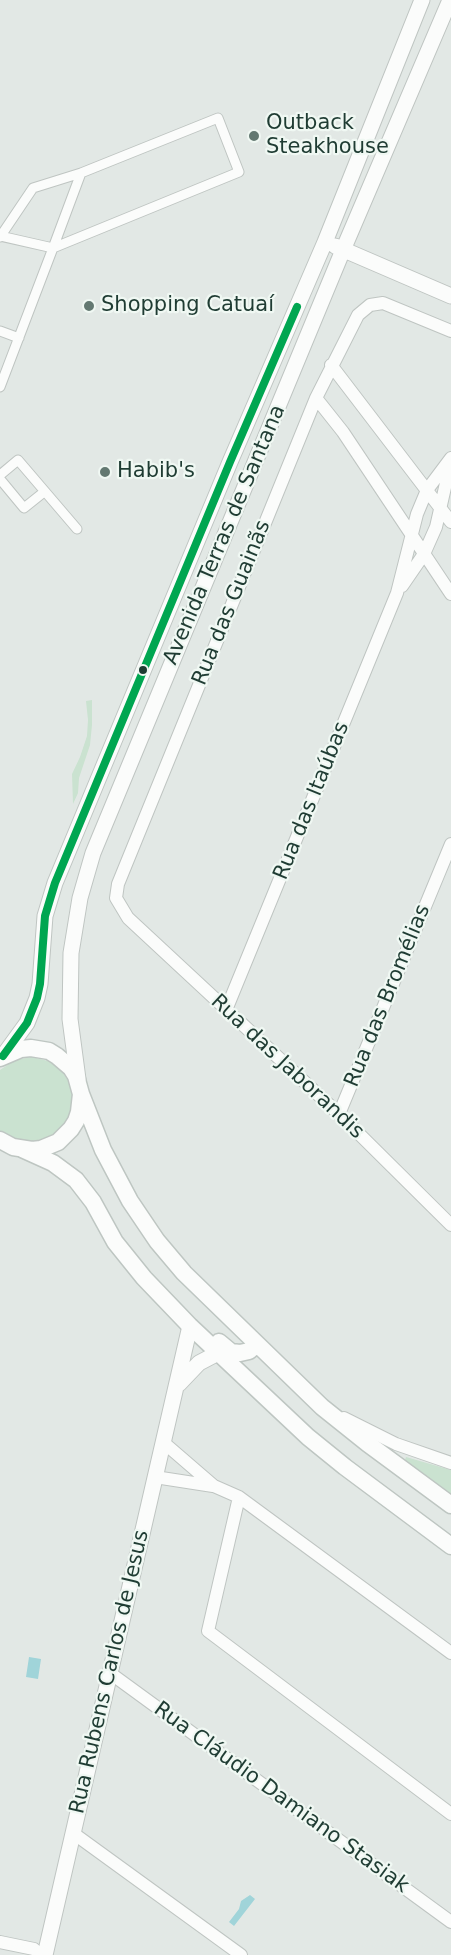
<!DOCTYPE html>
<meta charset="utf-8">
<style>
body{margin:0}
canvas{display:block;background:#e2e8e5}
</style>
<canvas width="451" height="1955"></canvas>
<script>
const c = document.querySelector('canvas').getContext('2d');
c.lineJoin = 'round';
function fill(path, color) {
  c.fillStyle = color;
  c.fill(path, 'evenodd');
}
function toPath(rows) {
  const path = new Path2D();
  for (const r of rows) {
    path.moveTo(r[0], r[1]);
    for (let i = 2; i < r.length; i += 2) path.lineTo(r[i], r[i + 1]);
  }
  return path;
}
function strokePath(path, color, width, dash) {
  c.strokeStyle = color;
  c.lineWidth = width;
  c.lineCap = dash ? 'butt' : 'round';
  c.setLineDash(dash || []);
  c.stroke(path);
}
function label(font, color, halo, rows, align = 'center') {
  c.font = font + ' "DejaVu Sans",sans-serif';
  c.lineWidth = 4.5;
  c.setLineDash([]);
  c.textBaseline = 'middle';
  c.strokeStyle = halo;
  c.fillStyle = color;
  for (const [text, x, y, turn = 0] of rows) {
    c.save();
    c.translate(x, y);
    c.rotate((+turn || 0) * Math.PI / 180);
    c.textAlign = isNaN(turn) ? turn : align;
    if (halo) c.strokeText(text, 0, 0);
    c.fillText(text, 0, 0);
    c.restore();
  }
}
const green = toPath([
 [92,700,92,725,90,745,79,778,78,793,73,804,72,774,80,757,87,736,88,720,86,701],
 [32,1057,48,1061,62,1071,70,1084,73,1100,72,1108,66,1124,55,1135,40,1142,23,1143,7,1137,0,1131,0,1070,15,1060],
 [406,1457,451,1470,451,1494,406,1461,405,1460]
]);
const water = toPath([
 [29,1657,41,1659,38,1679,26,1677],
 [250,1895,255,1899,234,1926,229,1922,239,1909,241,1901]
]);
const pedestrian = toPath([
 [0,236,53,248,81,173],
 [0,237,33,188,81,173,218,118,239,172,53,248,0,387],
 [0,331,19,338],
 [0,475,18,460,77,529],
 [0,479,24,508,44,492]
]);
const minor = toPath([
 [451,331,383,303,370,305,358,315,316,398,118,884,116,898,128,918,339,1114,451,1225],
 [331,365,451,522],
 [316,398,343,432,451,594],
 [402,586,424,554,436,527,451,461],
 [226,1010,397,593,417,514,427,490,451,458],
 [339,1114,451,844],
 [344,1418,396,1444,451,1463],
 [163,1442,214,1486,239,1497,451,1653],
 [155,1477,213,1486],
 [239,1497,208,1631,451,1814],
 [110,1673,451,1922],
 [73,1833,241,1955],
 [0,1942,34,1949,41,1955]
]);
const tertiary = toPath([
 [335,246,451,296],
 [3,1056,27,1023,37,998,40,984,45,916,55,883,230,462,325,242,422,0],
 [78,1079,70,1019,71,953,80,898,93,853,343,250,450,0],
 [179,1384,199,1363,218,1353],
 [45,1955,190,1326]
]);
const secondary = toPath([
 [0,1058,21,1049,31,1048,49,1051,57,1056,71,1068,76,1076,81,1094,79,1112,76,1121,71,1129,58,1142,41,1149,32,1150,13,1147,0,1140],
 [81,1094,103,1150,130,1201,157,1241,184,1273,322,1407,367,1443,451,1505],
 [22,1149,53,1163,76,1180,93,1202,115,1242,144,1278,190,1326,308,1437,345,1467,451,1546],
 [219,1342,231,1352,240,1353,249,1351,256,1345]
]);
const bus1 = toPath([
 [3,1056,27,1023,37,998,40,984,45,916,55,883,230,462,297,307]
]);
const markers = [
 [254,136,6,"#637871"],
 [89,306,6,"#637871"],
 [105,472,6,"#637871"],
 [143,670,5,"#1f3c33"]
];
const poiNames = [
 ["Outback",266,124],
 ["Steakhouse",266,148],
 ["Shopping Catuaí",101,306],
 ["Habib's",117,472]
];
const streetNames = [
 ["Avenida Terras de Santana",225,535,-67],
 ["Rua das Guainãs",232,603,-68],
 ["Rua das Itaúbas",312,801,-68],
 ["Rua das Bromélias",388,996,-68],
 ["Rua das Jaborandis",287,1067,43],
 ["Rua Rubens Carlos de Jesus",110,1672,-77],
 ["Rua Cláudio Damiano Stasiak",281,1798,36]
];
fill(green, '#cae2d0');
fill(water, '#a0d4d9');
strokePath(pedestrian, '#bfc5c2', 11);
strokePath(minor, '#bfc5c2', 14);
strokePath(tertiary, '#bfc5c2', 17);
strokePath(secondary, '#bec6c2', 19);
strokePath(pedestrian, '#fbfcfb', 9);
strokePath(minor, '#fbfcfb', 12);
strokePath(tertiary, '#fbfcfb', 15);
strokePath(secondary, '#fbfcfb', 16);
strokePath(bus1, '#00a651', 8);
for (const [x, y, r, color] of markers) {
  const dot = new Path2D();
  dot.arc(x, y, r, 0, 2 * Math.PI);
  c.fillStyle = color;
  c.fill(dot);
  strokePath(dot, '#f0f8f3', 2);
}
label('21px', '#1f3c33', '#f0f8f3', poiNames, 'left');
label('21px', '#1f3c33', '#f0f8f3', streetNames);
</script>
